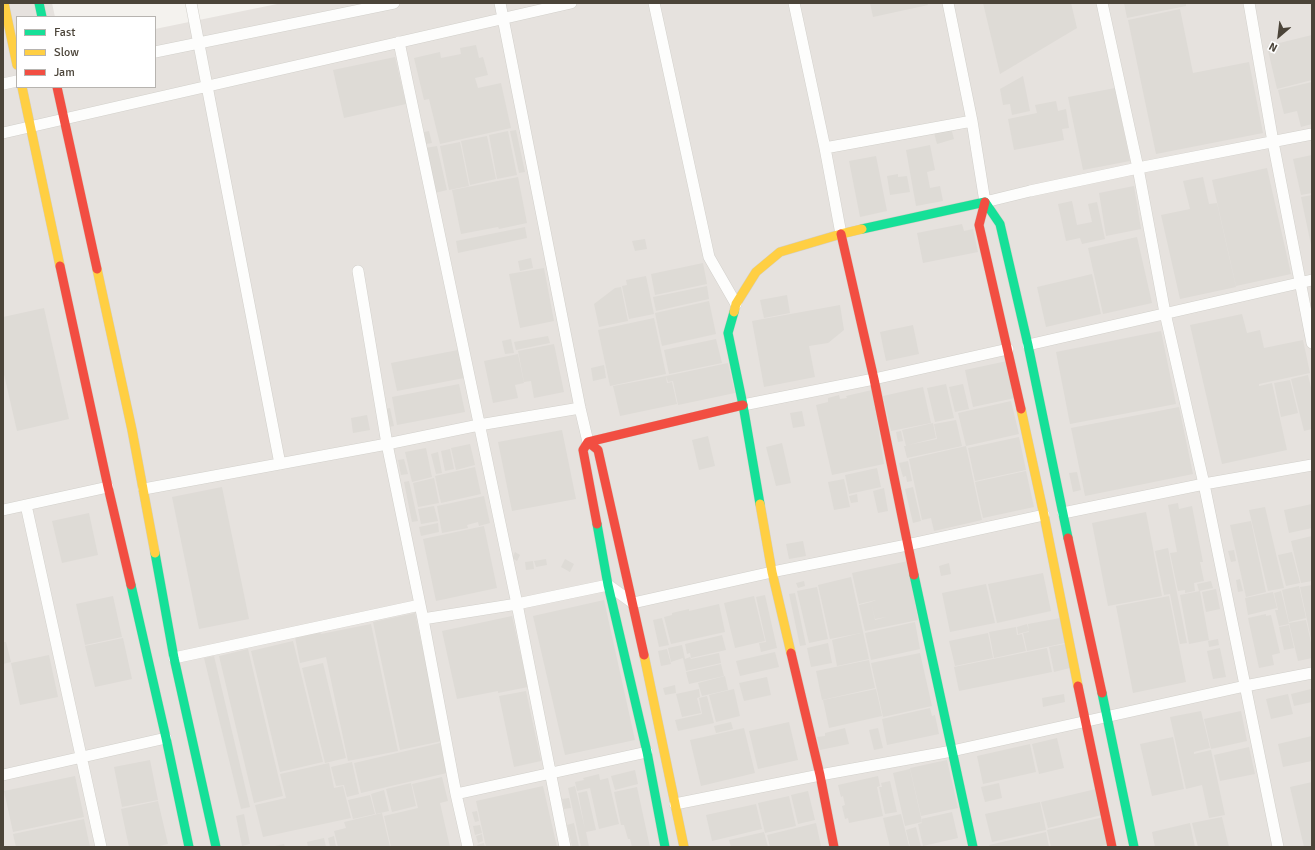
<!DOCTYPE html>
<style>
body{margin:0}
#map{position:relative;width:1315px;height:850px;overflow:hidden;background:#f4f2ee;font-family:Signika,sans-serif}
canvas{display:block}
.frame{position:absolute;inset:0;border:4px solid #4b4439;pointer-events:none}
.legend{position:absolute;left:16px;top:16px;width:140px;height:72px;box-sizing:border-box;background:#fff;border:1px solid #b7b4b0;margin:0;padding:5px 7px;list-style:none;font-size:12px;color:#4b4439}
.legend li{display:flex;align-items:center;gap:8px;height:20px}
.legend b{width:20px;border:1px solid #b7b4b0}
.north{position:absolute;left:1259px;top:16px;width:40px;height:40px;-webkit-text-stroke:3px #fff;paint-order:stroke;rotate:208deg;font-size:11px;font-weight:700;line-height:16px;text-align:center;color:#4b4439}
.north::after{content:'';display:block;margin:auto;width:14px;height:18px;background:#4b4439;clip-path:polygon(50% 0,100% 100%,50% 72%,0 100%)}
</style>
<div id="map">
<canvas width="1315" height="850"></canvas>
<div class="frame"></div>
<ul class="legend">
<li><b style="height:5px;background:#16e098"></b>Fast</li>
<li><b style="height:5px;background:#ffcf43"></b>Slow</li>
<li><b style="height:5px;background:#f24e42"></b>Jam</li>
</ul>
<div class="north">N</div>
</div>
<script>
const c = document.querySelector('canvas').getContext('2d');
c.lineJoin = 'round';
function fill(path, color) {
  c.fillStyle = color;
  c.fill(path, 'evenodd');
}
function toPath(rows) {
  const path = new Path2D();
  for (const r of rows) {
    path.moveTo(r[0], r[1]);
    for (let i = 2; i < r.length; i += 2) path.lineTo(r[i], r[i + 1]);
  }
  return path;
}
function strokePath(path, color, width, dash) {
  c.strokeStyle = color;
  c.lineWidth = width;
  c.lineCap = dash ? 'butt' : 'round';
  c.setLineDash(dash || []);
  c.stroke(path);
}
const industrial = toPath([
 [3,3,52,3,55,17,17,17,17,87,155,87,155,29,282,3,1312,3,1312,847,3,847]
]);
const building = toPath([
 [870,3,927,3,928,5,873,17],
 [983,3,1071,3,1077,28,1000,74],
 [1124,3,1186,3,1186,6,1127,18],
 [1180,9,1193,73,1249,62,1263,133,1156,154,1128,20],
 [1312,35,1312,80,1277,89,1267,46],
 [476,45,479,58,483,57,488,75,475,78,478,88,501,83,511,128,440,144,429,99,424,100,414,58,440,52,441,58,461,54,460,48],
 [395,57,406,104,344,118,333,70],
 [1023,76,1030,111,1012,115,1010,104,1003,105,1000,89],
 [1312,82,1312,124,1301,127,1297,111,1284,114,1278,90],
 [1115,88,1130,161,1083,170,1068,97],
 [1056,101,1058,111,1066,109,1069,128,1062,129,1064,140,1014,150,1008,119,1037,113,1035,105],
 [951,128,954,139,937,144,934,133],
 [516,130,525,172,519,173,510,131],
 [429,131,432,143,426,144,424,132],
 [508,131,517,175,497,179,489,135],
 [487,136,496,179,470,185,461,141],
 [460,142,469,186,449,190,440,146],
 [930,145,935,170,927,172,930,188,940,186,943,201,916,206,906,150],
 [437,146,447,190,435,193,425,148],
 [1312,155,1312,193,1301,195,1293,159],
 [876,156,887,211,860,217,849,161],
 [1267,168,1291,274,1236,286,1212,180],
 [898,174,898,177,907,176,910,192,890,195,887,176],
 [518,177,527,223,499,229,498,227,461,234,452,190],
 [1203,177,1209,204,1217,203,1236,287,1180,299,1161,215,1190,209,1183,181],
 [1134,186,1141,229,1106,236,1099,193],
 [1312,195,1312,245,1311,245,1301,197],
 [1072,201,1077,225,1092,222,1088,204,1097,202,1105,239,1082,244,1080,238,1066,241,1058,204],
 [962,224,964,231,973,229,978,252,923,263,917,233],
 [525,227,527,238,458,253,456,241],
 [1137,237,1152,303,1103,314,1088,248],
 [645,239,647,249,635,251,632,241],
 [531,258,533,268,520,271,518,261],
 [703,263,707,284,655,295,651,274],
 [544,268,554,321,520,328,509,274],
 [1092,274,1101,314,1046,327,1037,287],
 [646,276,654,314,629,319,622,286,627,285,626,280],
 [707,286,709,299,656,311,653,297],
 [621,287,628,321,599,327,594,304,615,288],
 [787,295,790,313,764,318,760,300],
 [709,301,716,334,662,346,655,313],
 [840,305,844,330,828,343,809,346,815,377,764,387,752,321],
 [44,308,69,419,17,431,3,370,3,317],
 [1242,314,1247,333,1260,330,1264,348,1303,340,1310,373,1259,384,1259,386,1272,383,1287,450,1222,464,1190,325],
 [654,318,666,374,610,386,598,330],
 [913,325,919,354,886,361,880,332],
 [1161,331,1176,404,1070,424,1056,352],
 [548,336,550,343,516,350,514,342],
 [511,339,514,353,505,354,502,341],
 [716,339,722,363,669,374,664,350],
 [554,344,564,392,534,398,531,381,524,382,518,351],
 [458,350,464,378,397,391,391,363],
 [518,354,524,383,515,385,518,398,493,403,484,361],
 [1007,361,1015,398,973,407,965,370],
 [728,363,735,393,678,405,673,381,668,382,666,376],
 [604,365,606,378,593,381,591,368],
 [1308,375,1312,392,1312,429,1304,431,1291,379],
 [666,376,667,383,672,382,677,404,620,416,613,386],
 [1290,380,1298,413,1281,417,1274,383],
 [459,384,465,412,397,425,392,397],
 [946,384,954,418,935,422,927,388],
 [963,384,969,409,955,412,949,387],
 [923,387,931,423,891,431,883,396],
 [872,390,884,464,832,475,816,405,828,402,828,398,839,395,840,399,847,398,846,396],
 [1011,401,1019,434,966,446,958,413],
 [1179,407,1193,474,1085,496,1071,428],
 [390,408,394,426,389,427,385,409],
 [802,411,805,426,793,428,790,413],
 [367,415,370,430,353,433,351,418],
 [956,420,962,446,907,458,904,446,906,446,902,430,933,423,936,438,908,445,937,439,934,424],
 [562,430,576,499,512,511,498,442],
 [901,431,903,441,898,442,896,432],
 [708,436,715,466,699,470,692,440],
 [1019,437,1026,470,975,481,968,448],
 [782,443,791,483,776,486,766,447],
 [470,444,475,465,456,470,451,448],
 [966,446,982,520,934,531,931,518,922,520,909,459],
 [426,448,432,477,412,482,405,452],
 [450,449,454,469,445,471,441,451],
 [438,452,442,473,436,474,431,454],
 [404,459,408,474,401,475,398,460],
 [908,461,912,481,907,482,906,476,903,477,899,463],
 [475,467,481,494,441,503,435,476],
 [877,468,881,487,849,494,845,475],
 [1026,471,1034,507,983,518,975,482],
 [1077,472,1081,490,1073,492,1069,473],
 [434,478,439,503,418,507,413,483],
 [844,479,850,507,834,510,828,482],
 [409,481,418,521,412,522,404,482],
 [222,487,249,619,199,629,172,497],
 [913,487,921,521,913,523,905,489],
 [884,488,888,511,878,513,873,491],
 [857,494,858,502,851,503,849,496],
 [484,496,490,523,479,526,478,522,467,525,468,528,442,533,437,506],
 [1178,503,1179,509,1192,506,1203,562,1200,562,1204,581,1194,583,1195,591,1185,593,1185,590,1178,591,1170,553,1177,552,1168,505],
 [1312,504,1312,528,1289,533,1284,510],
 [434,506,438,521,421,524,418,509],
 [1265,507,1284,588,1268,591,1249,510],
 [1146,512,1162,596,1108,606,1092,523],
 [89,513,98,555,62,563,52,521],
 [1251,521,1266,592,1246,597,1230,525],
 [438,523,439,532,421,536,419,527],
 [484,526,497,588,436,601,423,539],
 [1312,536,1312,581,1301,583,1291,541],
 [803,541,806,556,789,559,786,544],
 [1168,548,1187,643,1180,644,1170,594,1164,595,1155,551],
 [1234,550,1236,561,1231,562,1228,551],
 [515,552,520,555,517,561,512,558],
 [1292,552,1300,583,1286,586,1278,555],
 [546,559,547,565,536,567,534,561],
 [565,559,574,564,570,572,561,567],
 [533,561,534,569,526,570,525,562],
 [908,561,918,620,865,631,859,605,871,602,875,620,886,617,875,619,871,602,876,600,859,604,852,573],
 [949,563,951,574,941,576,939,566],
 [1043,573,1051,611,997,623,988,584],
 [851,577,869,659,837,666,832,640,861,633,830,639,818,585],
 [1240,579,1243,591,1238,592,1236,580],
 [804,581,805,586,798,588,796,583],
 [1211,581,1213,588,1199,591,1197,584],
 [986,584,995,623,950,632,942,593],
 [1312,585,1312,639,1311,639,1300,587],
 [1299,586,1306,618,1289,622,1282,590],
 [817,587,828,639,809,643,797,591],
 [1216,589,1220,609,1206,612,1202,592],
 [1200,591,1209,640,1189,644,1180,595],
 [1281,591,1289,624,1279,626,1275,610,1278,610,1274,593],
 [1273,592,1277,608,1248,615,1245,598],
 [795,593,806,645,800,646,789,594],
 [765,595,777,648,761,652,759,643,766,642,756,597],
 [113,596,122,637,85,645,76,604],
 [754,596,765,641,735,648,724,603],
 [1169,596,1186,682,1133,693,1116,606],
 [604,600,635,740,565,755,533,616],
 [719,604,725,632,671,644,664,617,672,615,672,613,689,609,689,611],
 [415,613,442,741,400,750,373,622],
 [1266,614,1266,616,1271,615,1280,653,1272,655,1274,665,1259,668,1248,618],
 [512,616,528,687,498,693,498,691,457,699,442,631],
 [662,618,669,645,659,647,653,620],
 [1060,618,1065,643,1027,651,1023,633,1029,632,1028,624],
 [1306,620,1312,647,1312,658,1298,661,1289,623],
 [915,622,920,649,871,660,865,633],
 [371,624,398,751,348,761,326,657,300,663,295,637,320,632,321,634],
 [1027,624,1029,631,1018,634,1017,627],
 [1289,625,1294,648,1284,650,1279,627],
 [1016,627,1017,635,1022,634,1026,651,994,658,989,632],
 [988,633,993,658,955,666,949,641],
 [722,635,726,650,691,658,690,653,687,654,685,644],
 [123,638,132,679,95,687,85,646],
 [1218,639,1219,645,1209,647,1208,641],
 [293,641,323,762,280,772,251,651],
 [3,642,6,642,11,662,3,664],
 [828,643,832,663,811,667,807,648],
 [1065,644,1070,668,1054,672,1049,647],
 [682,645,685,659,690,657,691,659,719,653,721,663,686,671,683,658,671,662,668,648],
 [1047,648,1052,672,959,691,954,667],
 [1220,648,1226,677,1213,679,1207,651],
 [248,649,283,796,254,803,219,656],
 [667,649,671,664,661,666,658,651],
 [775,652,779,667,740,676,736,661],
 [920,653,932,706,883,717,871,663],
 [49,655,58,697,20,705,11,663],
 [214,656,250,807,241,809,204,658],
 [869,660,875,688,822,700,816,671],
 [323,663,346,758,325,763,302,668],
 [721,664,724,676,689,684,686,672],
 [725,676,728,690,702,696,698,683],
 [767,677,771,695,744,701,739,683],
 [675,685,676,693,665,695,663,688],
 [699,689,700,697,697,698,701,713,682,717,676,694],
 [734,689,740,716,716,722,709,695],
 [876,689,882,716,829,728,823,700],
 [1311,689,1312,702,1294,706,1291,694],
 [526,691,541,761,514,767,499,696],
 [1064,694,1065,702,1043,707,1042,698],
 [1288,694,1293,714,1271,719,1266,699],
 [707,696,714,723,678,731,675,720,702,714,699,698],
 [930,708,932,716,935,715,939,734,887,745,882,719],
 [1201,711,1210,748,1194,752,1194,754,1211,750,1225,815,1209,818,1202,785,1186,789,1170,717],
 [1241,711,1247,741,1211,749,1204,719],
 [731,722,733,729,716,733,714,726],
 [789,722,798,760,758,769,749,731],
 [744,728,755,773,701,786,690,740],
 [845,728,849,744,820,750,817,737,825,736,825,733],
 [878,728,883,748,874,750,869,730],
 [1312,736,1312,761,1283,767,1278,744],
 [1173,737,1184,789,1152,796,1140,744],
 [1057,738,1064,768,1039,774,1032,744],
 [440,743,447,773,361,793,354,763],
 [1030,744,1036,772,983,784,977,756],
 [1249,747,1255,774,1220,781,1214,755],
 [150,760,158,800,122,807,114,767],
 [947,760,958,808,921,816,910,768],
 [352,762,359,794,347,797,344,785,336,786,331,767],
 [329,763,334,788,343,786,351,818,263,837,255,805,286,798,280,774],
 [910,769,922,822,905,826,893,773],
 [635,770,638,784,615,790,611,776],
 [599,774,600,780,608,778,619,824,599,829,590,788,577,791,575,782,584,780,583,778],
 [75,776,84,817,13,832,4,791],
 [878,776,880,786,877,787,883,816,849,823,848,818,845,819,842,806,845,805,843,796,841,797,838,785],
 [442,777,448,801,440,803,450,847,391,847,384,816,418,808,412,784],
 [890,781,897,812,885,814,879,787,882,787,881,783],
 [1312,782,1312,847,1304,847,1290,787],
 [411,783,416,806,392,812,386,789],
 [999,783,1002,798,985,802,981,787],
 [543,786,557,847,486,847,476,801],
 [575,786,585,829,578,793,587,791,596,830,586,832,589,847,581,847,568,788],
 [637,787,650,847,632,847,630,839,628,839,624,825,621,825,614,792],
 [1096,789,1102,815,1048,828,1041,802],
 [384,790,389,811,376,814,371,794],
 [808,791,815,820,798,824,791,795],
 [370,795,375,814,353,819,348,800],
 [789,796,796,826,765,833,758,803],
 [569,798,571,808,564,809,562,799],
 [158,801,168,844,155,847,129,847,121,809],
 [1040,802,1046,830,992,842,985,814],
 [756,804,762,829,712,841,706,815],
 [477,811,479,821,475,822,472,812],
 [952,812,958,838,923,846,918,824,922,823,921,819],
 [382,813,390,847,338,847,334,831,346,828,344,822],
 [244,814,250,844,242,846,236,816],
 [901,814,909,846,890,847,883,818],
 [1104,817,1110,844,1096,847,1051,847,1047,830],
 [1222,817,1229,847,1198,847,1192,823],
 [84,819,90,847,16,847,13,834],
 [574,823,579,847,572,847,567,825],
 [816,823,821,846,770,847,767,835],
 [1190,823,1195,847,1155,847,1152,832],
 [480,825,482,833,475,835,473,826],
 [916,827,921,847,910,847,906,830],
 [764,832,768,847,731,847,729,840],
 [1046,832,1049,847,990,847,989,845],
 [482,834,483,841,478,843,476,836],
 [334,836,336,847,330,847,328,838],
 [324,838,326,847,308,847,307,842],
 [484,843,485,847,478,847,477,845],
 [284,844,285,847,275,847,275,846]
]);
const street = toPath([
 [191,3,280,464],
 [500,3,580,408,588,442],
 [654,3,709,257,736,304],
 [794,3,825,148,841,234],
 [948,3,972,121,985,202,1030,191,1138,168,1312,134],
 [1102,3,1138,168,1165,313,1204,484,1278,847],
 [1249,3,1273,142,1312,343],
 [399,42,517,604,565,847],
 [155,52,394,3],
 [3,84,17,81],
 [3,133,571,3],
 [825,148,972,121],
 [358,271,387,444,423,619,456,794,468,847],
 [1028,345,1312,280],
 [743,405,874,379,1008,349],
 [144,489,387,444,479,425,580,408],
 [26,505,101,847],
 [3,510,108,487],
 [1063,513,1204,484,1312,465],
 [423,619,517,604,608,585,633,603,772,572,907,545,1044,515],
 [174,658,420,605],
 [3,775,166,738],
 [456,794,647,752],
 [675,804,820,775,952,751,1245,686,1312,673]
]);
const fast = toPath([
 [39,3,42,17],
 [985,202,1000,224,1028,345,1068,538],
 [862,229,985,202],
 [734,312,728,333,743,405,760,504],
 [597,524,608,585,647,752,665,847],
 [155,553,174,658,216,847],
 [914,575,973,847],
 [131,585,166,738,189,847],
 [1102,693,1134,847]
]);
const slow = toPath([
 [4,3,17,65],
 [22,87,60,266],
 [97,269,132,430,155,553],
 [734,312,736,304,756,272,780,252,841,234,862,229],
 [1021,409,1044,515,1078,686],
 [760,504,772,572,791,653],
 [644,655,684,847]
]);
const jam = toPath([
 [57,87,97,269],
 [985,202,979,225,1021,409],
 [841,234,874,379,914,575],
 [60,266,108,487,131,585],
 [588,442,598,450,644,655],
 [597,524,583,450,588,442,743,405],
 [1068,538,1102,693],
 [791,653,820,775,834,847],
 [1078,686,1112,847]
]);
fill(industrial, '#e6e2de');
fill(building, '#dedbd6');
strokePath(street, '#d2d0cb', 12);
strokePath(fast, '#d3cfc5', 10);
strokePath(slow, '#d3cfc5', 10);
strokePath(jam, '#d3cfc5', 10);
strokePath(street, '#fdfdfc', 11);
strokePath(fast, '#16e098', 9);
strokePath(slow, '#ffcf43', 9);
strokePath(jam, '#f24e42', 9);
</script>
